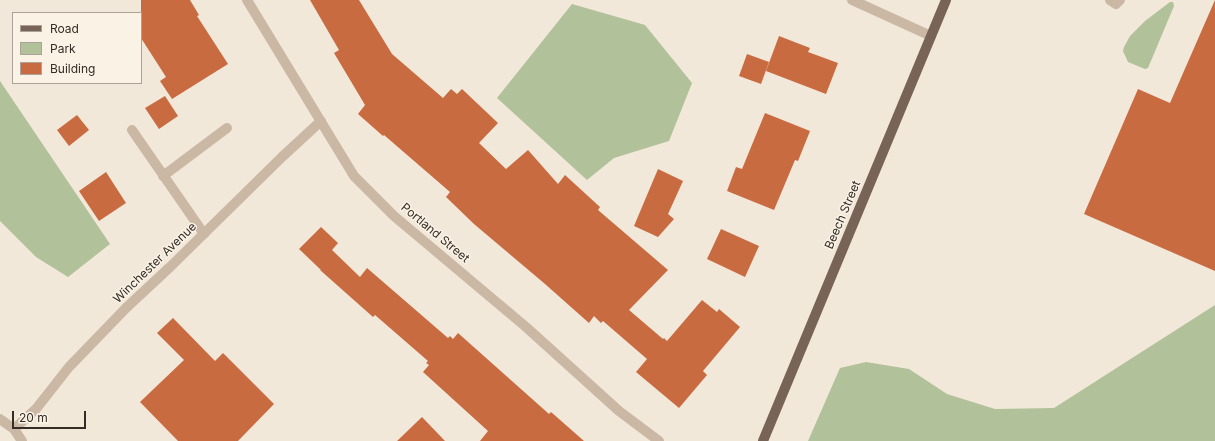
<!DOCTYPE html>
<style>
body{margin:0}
#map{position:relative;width:1215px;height:441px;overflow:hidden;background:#f2e8d9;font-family:Inter,sans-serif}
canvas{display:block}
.legend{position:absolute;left:12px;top:12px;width:130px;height:72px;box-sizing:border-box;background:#f9f2e5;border:1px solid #aba399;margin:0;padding:5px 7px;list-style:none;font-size:12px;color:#352c26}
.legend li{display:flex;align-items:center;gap:8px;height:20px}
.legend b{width:20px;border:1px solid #aba399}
.scale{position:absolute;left:12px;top:411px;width:74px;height:18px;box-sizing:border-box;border:2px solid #352c26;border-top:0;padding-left:5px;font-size:12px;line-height:14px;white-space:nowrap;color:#352c26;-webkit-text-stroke:3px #f9f2e5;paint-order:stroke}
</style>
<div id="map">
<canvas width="1215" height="441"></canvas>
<ul class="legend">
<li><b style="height:5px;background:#786457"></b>Road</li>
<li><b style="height:11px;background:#b1c199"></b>Park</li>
<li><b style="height:11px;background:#c96b40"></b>Building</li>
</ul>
<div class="scale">20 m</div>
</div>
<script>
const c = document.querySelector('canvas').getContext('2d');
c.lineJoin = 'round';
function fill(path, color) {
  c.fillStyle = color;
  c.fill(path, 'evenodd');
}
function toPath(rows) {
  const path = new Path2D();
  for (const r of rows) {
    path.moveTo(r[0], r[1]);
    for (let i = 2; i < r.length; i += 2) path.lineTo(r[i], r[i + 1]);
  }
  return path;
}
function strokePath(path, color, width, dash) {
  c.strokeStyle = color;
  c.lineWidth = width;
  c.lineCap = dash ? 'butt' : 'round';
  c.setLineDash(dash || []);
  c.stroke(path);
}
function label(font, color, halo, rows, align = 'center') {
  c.font = font + ' Inter,sans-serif';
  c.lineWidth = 3;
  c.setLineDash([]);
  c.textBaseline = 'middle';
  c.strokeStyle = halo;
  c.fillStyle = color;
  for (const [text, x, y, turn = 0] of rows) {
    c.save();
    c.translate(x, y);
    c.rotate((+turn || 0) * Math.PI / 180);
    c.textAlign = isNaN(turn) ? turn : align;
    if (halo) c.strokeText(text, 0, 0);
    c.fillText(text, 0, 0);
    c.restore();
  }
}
const green = toPath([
 [1170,2,1173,2,1174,6,1148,68,1145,69,1128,62,1123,51,1124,47,1130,36,1145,21],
 [572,4,645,25,692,83,669,141,614,158,587,180,497,98],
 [0,81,110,244,68,277,36,257,0,221],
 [1215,305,1215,441,808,441,840,368,866,362,909,369,947,394,995,409,1054,408]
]);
const building = toPath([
 [141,0,190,0,199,15,197,16,228,64,172,99,160,81,166,77,141,38],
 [310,0,359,0,392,54,443,98,451,89,457,94,462,89,498,123,479,143,506,169,528,150,558,184,565,175,600,207,598,210,668,270,629,310,663,339,664,338,667,341,702,300,717,312,719,309,740,327,703,371,707,375,679,408,636,372,647,359,603,321,601,323,594,316,589,323,545,284,474,224,446,197,450,192,384,135,383,136,358,114,365,105,334,53,339,50],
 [1215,0,1215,271,1084,214,1138,89,1170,103],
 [779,36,810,48,808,52,838,63,826,94,766,71],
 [747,54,769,62,761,84,739,76],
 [165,96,178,116,159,129,145,108],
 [765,113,810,131,798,161,795,160,774,210,727,191,736,167,742,169],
 [77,115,89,130,69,146,57,130],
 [658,169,683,181,668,214,674,219,658,237,634,226],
 [106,172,126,203,99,221,79,191],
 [321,227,338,243,332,250,360,277,367,268,448,338,450,336,453,339,458,333,549,414,551,412,584,441,480,441,488,431,423,372,429,365,426,363,428,361,375,315,373,317,320,270,321,270,299,249],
 [721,229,759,246,745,277,707,259],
 [173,318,215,361,223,353,274,404,238,441,178,441,140,402,184,360,157,333],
 [422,417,445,441,397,441]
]);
const service = toPath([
 [1110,0,1116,4,1120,0],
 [132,130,204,234],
 [163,176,227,128],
 [0,419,14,429,22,441]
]);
const minor = toPath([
 [247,0,354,176,394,216,526,327,619,411,659,441],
 [852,0,931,36],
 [14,429,36,409,69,367,126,308,170,267,282,157,321,121]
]);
const primary = toPath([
 [763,441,946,0]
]);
const streetNames = [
 ["Beech Street",843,215,-67],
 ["Portland Street",435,233,40],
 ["Winchester Avenue",155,263,-44]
];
fill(green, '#b1c199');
fill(building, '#c96b40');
strokePath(service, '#cab8a5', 10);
strokePath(minor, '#cab8a5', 10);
strokePath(primary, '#786457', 10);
label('12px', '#352c26', '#f9f2e5', streetNames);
</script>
